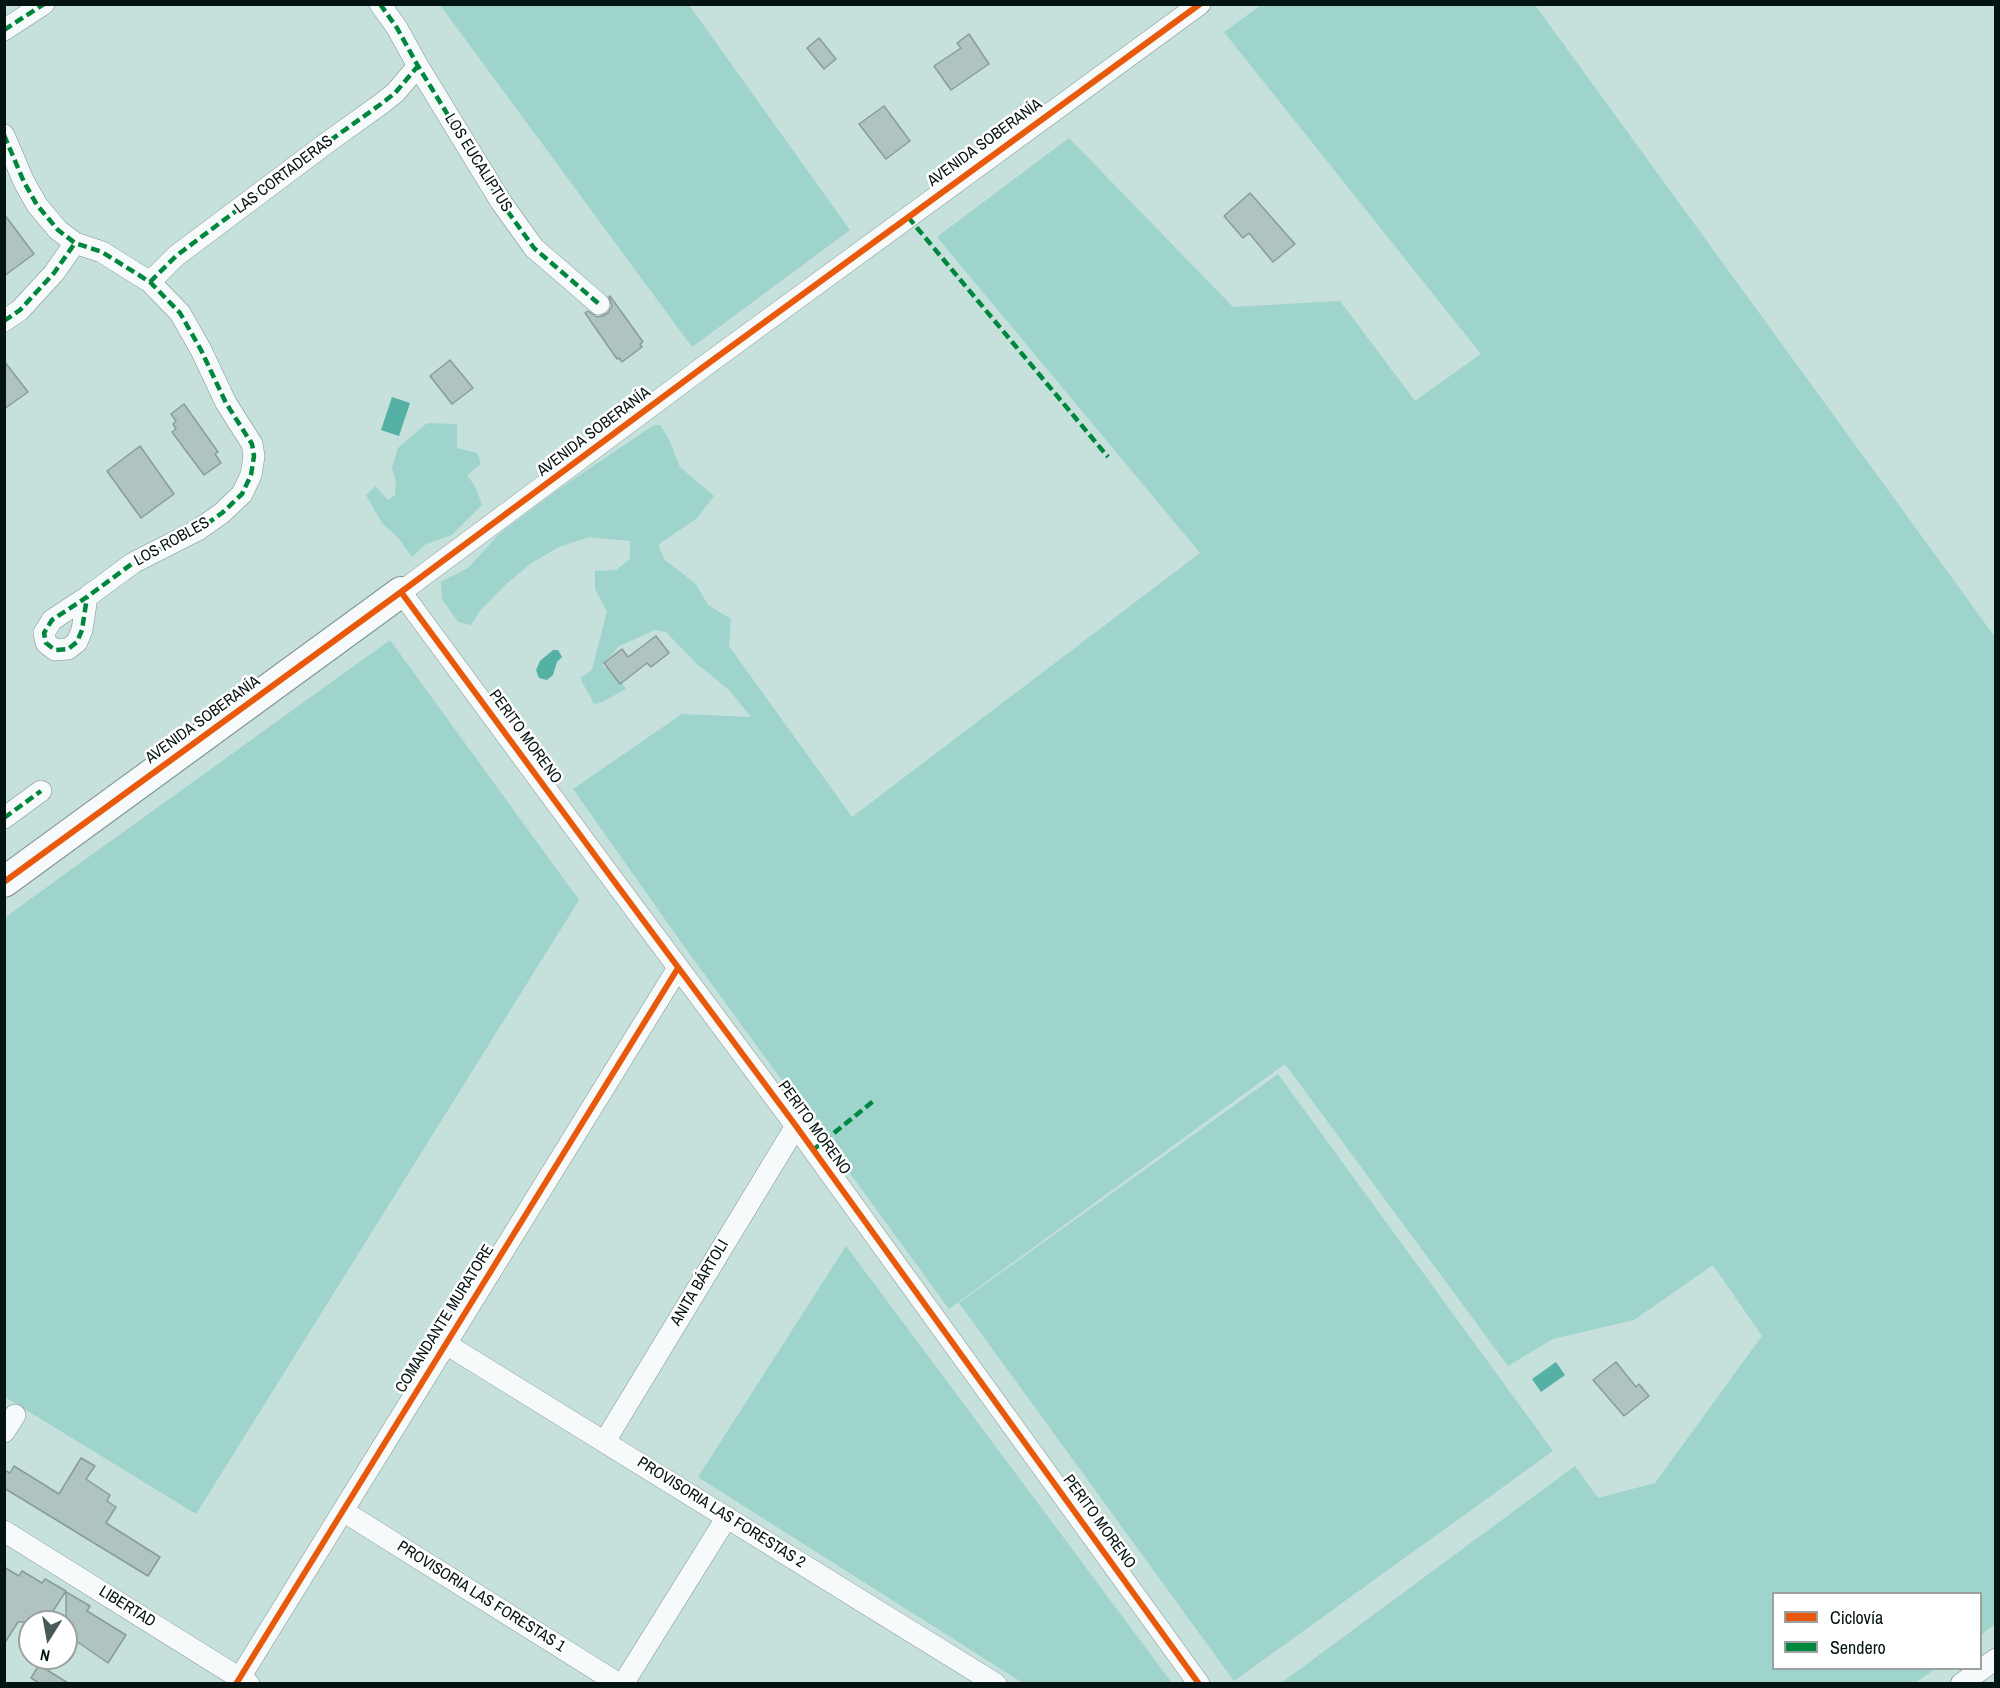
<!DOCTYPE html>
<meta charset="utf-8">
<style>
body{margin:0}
#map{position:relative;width:2000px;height:1688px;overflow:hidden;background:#c6e0dc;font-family:"Archivo Narrow",sans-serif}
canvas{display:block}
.frame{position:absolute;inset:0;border:6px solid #041412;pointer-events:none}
.legend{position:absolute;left:1772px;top:1592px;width:210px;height:78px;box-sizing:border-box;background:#fff;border:2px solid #9ba1a0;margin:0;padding:8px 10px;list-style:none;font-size:18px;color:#041412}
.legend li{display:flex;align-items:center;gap:12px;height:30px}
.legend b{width:30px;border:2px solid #9ba1a0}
.north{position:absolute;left:18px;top:1610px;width:60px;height:60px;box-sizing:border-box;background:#fff;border:2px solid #9ba1a0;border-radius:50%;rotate:191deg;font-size:16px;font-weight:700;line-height:24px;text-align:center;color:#041412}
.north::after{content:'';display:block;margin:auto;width:21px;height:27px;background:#485b59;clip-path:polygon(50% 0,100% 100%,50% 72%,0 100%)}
</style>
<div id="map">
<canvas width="2000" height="1688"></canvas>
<div class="frame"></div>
<ul class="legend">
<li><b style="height:8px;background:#e8590c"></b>Ciclovía</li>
<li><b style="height:8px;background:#00873e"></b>Sendero</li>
</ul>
<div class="north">N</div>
</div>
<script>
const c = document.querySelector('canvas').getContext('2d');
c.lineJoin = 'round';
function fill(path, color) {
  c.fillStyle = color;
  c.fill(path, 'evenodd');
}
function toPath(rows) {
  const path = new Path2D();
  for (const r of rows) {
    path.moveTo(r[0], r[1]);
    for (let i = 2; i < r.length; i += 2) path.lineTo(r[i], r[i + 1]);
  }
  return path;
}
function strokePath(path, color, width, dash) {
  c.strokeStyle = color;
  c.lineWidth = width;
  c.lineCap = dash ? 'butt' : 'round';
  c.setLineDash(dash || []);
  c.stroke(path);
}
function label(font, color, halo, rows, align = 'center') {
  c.font = font + ' "Archivo Narrow",sans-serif';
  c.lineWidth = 5;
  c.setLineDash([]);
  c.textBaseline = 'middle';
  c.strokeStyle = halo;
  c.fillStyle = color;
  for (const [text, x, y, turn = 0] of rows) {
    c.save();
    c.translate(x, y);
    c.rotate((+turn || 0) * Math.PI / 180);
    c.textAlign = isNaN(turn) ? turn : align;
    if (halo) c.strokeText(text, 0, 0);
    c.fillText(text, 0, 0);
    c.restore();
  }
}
const green = toPath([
 [440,5,689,5,850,230,692,347],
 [1261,5,1535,5,1995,637,1995,1624,1981,1635,1980,1594,1774,1594,1774,1668,1935,1669,1915,1683,1281,1683,1575,1466,1598,1498,1655,1483,1762,1336,1713,1265,1634,1320,1553,1339,1508,1366,1285,1064,949,1309,686,949,573,789,682,714,751,717,729,690,696,663,666,632,655,630,619,646,602,666,617,673,626,689,602,702,594,704,580,678,592,670,607,611,595,589,595,571,616,570,630,559,630,541,589,537,559,547,530,564,504,586,480,611,471,625,458,622,442,599,441,582,468,568,499,534,559,489,654,425,660,425,669,440,680,467,714,496,697,518,658,545,665,560,696,584,708,605,731,619,729,646,852,817,1200,553,937,237,1069,138,1233,307,1340,301,1415,401,1481,354,1224,32],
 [427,423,457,424,457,448,477,453,481,464,467,475,476,488,482,505,452,535,426,544,412,557,400,540,382,523,366,495,375,486,388,500,395,495,396,482,392,467,398,448],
 [390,640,579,900,196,1514,5,1397,4,918],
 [1278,1074,1553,1451,1234,1681,959,1303],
 [846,1246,1172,1683,1023,1683,698,1477]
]);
const water = toPath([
 [392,397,410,403,399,436,381,430],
 [553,650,558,650,562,657,557,662,553,675,547,680,539,678,536,670,540,661],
 [1556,1362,1565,1375,1541,1392,1532,1379]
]);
const building = toPath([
 [969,34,989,64,951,90,934,66,961,48,957,43,969,34],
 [819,38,836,59,824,69,807,48,819,38],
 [884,106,910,141,886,159,859,124,884,106],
 [1250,193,1295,244,1273,262,1249,233,1243,238,1224,216,1250,193],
 [4,214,34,254,4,276,4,214],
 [610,296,643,342,640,344,642,347,622,362,619,358,617,359,585,313,588,311,597,317,603,316,608,313,612,306,609,297,610,296],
 [450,360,473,388,452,404,430,376,450,360],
 [4,361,28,392,4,409,4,361],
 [184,404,218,452,215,454,221,463,204,475,172,432,176,429,173,424,176,421,171,414,184,404],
 [140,446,174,494,141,518,107,471,140,446],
 [656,636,669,653,651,667,647,663,620,684,604,663,622,649,628,657,656,636],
 [1616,1362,1636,1387,1639,1384,1649,1396,1624,1416,1593,1380,1616,1362],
 [81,1458,95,1466,86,1479,110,1495,107,1501,116,1507,106,1523,160,1557,148,1576,4,1488,4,1470,10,1473,14,1466,59,1494,81,1458],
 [4,1567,19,1576,22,1571,42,1583,45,1579,66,1591,46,1622,18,1622,4,1644,4,1567],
 [66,1592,90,1606,87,1611,126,1635,108,1663,66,1634,66,1592],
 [39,1665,68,1683,39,1683,31,1678,39,1665]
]);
const street = toPath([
 [380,4,397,28,418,66,501,202,534,248,599,304],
 [4,30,44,4],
 [4,135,24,182,37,205,58,230,75,243,102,252,150,282,180,313,201,350,226,403,252,444,254,456,251,475,242,494,222,513,198,530,133,563,87,597,52,620,44,633,46,643,55,650,68,649,77,642,82,630,87,597],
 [150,282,176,256,328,142,381,104,395,93,418,66],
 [4,321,20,310,54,273,75,243],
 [4,818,41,791],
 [446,1344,996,1684],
 [4,1432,15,1415],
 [605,1441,796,1126],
 [343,1511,619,1684],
 [4,1531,249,1684],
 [236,1684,678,968],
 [623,1684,727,1517],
 [1199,1684,796,1126,608,873,401,592,706,365,1200,4],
 [1961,1684,1996,1659]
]);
const secondary = toPath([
 [4,882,401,592]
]);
const quiet = toPath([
 [380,4,397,28,418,66,501,202,534,248,599,304],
 [4,30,44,4],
 [4,135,24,182,37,205,58,230,75,243,102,252,150,282,180,313,201,350,226,403,252,444,254,456,251,475,242,494,222,513,198,530,133,563,87,597,52,620,44,633,46,643,55,650,68,649,77,642,82,630,87,597],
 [908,217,1108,457],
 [150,282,176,256,328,142,381,104,395,93,418,66],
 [4,321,20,310,54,273,75,243],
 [4,818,41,791],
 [813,1150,876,1099]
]);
const cycleway = toPath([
 [401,592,608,873,796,1126,1199,1684],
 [4,882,401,592,706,365,1200,4],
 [236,1684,678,968]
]);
const streetNames = [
 ["AVENIDA SOBERANÍA",985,143,-36],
 ["LOS EUCALIPTUS",478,163,58],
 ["LAS CORTADERAS",284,175,-37],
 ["AVENIDA SOBERANÍA",594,432,-37],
 ["LOS ROBLES",172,542,-29],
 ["AVENIDA SOBERANÍA",203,720,-36],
 ["PERITO MORENO",525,737,54],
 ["PERITO MORENO",814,1128,54],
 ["ANITA BÁRTOLI",700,1283,-59],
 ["COMANDANTE MURATORE",445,1319,-58],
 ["PROVISORIA LAS FORESTAS 2",721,1513,32],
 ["PERITO MORENO",1099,1522,54],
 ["PROVISORIA LAS FORESTAS 1",481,1597,32],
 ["LIBERTAD",127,1607,32]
];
fill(green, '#9ed4cc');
fill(water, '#55b0a5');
fill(building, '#afc3c0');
strokePath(building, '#889c99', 1.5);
strokePath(street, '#809390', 22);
strokePath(secondary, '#809390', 32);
strokePath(street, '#f6fafa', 21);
strokePath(secondary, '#f6fafa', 30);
strokePath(quiet, '#00873e', 4.5, [9, 4.5]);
strokePath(cycleway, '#e8590c', 6);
label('16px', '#041412', '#fff', streetNames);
</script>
